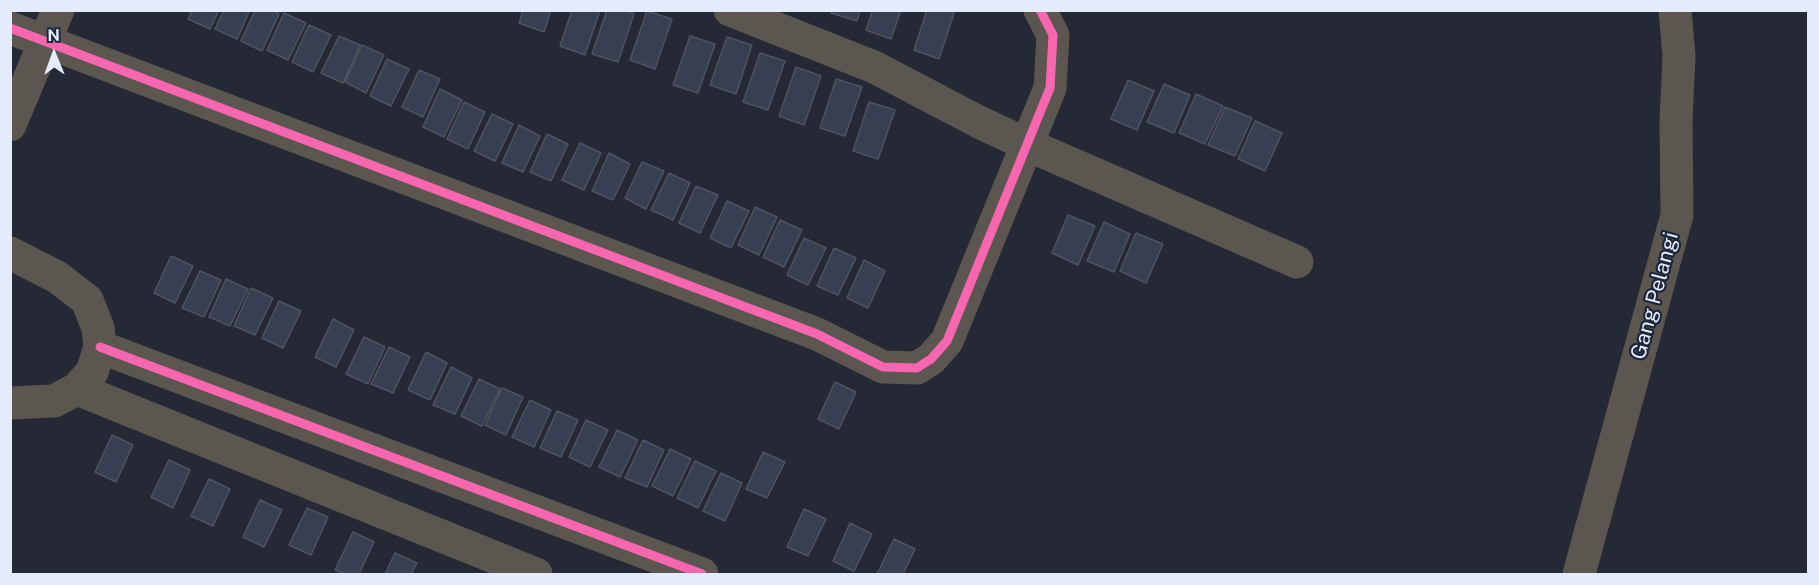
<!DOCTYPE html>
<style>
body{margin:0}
#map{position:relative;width:1819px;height:585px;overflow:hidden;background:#242935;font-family:"Public Sans",sans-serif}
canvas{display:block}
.frame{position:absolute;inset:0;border:12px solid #e4ebfa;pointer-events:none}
.north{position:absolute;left:24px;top:24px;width:60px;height:60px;-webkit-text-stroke:4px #1d263c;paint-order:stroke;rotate:359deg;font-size:16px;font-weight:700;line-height:24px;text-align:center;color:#e4ebfa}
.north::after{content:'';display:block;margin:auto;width:21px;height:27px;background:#e4ebfa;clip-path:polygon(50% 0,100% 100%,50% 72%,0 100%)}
</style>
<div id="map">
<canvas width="1819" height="585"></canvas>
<div class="frame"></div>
<div class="north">N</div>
</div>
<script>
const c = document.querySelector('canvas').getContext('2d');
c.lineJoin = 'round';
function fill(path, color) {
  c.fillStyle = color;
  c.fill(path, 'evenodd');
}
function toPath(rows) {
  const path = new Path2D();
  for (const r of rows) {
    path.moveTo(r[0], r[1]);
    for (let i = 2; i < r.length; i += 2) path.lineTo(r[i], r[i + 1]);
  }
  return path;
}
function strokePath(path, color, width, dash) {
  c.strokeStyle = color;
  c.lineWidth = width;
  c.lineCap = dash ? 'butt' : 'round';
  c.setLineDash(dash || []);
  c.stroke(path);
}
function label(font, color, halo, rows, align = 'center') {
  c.font = font + ' "Public Sans",sans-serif';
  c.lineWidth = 4.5;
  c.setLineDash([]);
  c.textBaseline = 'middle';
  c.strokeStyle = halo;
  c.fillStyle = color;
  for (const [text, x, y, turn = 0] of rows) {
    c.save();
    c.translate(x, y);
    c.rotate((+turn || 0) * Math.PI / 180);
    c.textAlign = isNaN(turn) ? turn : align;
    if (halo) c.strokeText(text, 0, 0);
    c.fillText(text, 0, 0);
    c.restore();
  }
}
const building = toPath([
 [192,10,219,10,210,29,188,19,192,10],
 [224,10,250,10,237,39,215,29,224,10],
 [255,10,272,10,279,14,262,51,241,41,255,10],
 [523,10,551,10,544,32,519,23,523,10],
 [572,10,600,10,585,55,560,46,572,10],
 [607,10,625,10,634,14,618,62,592,54,607,10],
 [832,10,860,10,857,21,831,13,832,10],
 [873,10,901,10,891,39,866,30,873,10],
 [927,10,955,10,939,59,914,50,927,10],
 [647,11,672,19,655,69,630,60,647,11],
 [284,13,306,23,288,60,267,50,284,13],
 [309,25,331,35,313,72,292,62,309,25],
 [339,36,360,45,343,83,321,73,339,36],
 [690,36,715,44,698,93,673,85,690,36],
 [727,37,752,45,736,94,710,85,727,37],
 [362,45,384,55,366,93,345,82,362,45],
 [760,53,785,61,768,110,743,102,760,53],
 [387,59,409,69,391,106,370,96,387,59],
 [796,67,821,76,804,125,779,116,796,67],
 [419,70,440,79,423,117,402,107,419,70],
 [836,79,862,87,845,136,820,128,836,79],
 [1128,80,1154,91,1137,130,1111,119,1128,80],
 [1164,84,1190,95,1174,133,1147,122,1164,84],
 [440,89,462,100,444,137,423,127,440,89],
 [1196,94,1223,106,1205,144,1179,133,1196,94],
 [464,102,485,112,468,149,447,139,464,102],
 [869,102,895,110,878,159,853,151,869,102],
 [1225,107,1252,118,1235,156,1208,145,1225,107],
 [492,114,513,124,495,161,474,151,492,114],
 [1255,121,1282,133,1265,171,1238,159,1255,121],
 [519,125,540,136,523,172,502,163,519,125],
 [547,134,568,144,551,181,530,172,547,134],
 [580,143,601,153,584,190,562,180,580,143],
 [609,153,630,164,613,200,592,191,609,153],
 [642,162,664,171,646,209,625,198,642,162],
 [669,173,690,183,673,220,651,210,669,173],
 [696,186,718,195,700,233,679,223,696,186],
 [727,201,749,211,731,248,710,238,727,201],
 [755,207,777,217,759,255,738,245,755,207],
 [1068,215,1095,226,1078,265,1052,253,1068,215],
 [780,220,802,230,784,267,763,257,780,220],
 [1104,222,1130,234,1114,272,1087,261,1104,222],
 [1136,233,1163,244,1146,283,1120,271,1136,233],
 [804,238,826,248,808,285,787,275,804,238],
 [834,248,856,258,838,295,817,286,834,248],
 [171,256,193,266,175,303,154,293,171,256],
 [864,260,885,271,868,308,847,298,864,260],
 [200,271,221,280,204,317,182,308,200,271],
 [226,279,248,289,230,326,209,317,226,279],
 [251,288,273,298,255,335,234,326,251,288],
 [279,301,301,311,283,348,262,338,279,301],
 [333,319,354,330,336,367,315,357,333,319],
 [364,337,385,347,368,384,346,374,364,337],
 [389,347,410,357,393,393,371,384,389,347],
 [426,352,447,363,430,400,408,390,426,352],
 [451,367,472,378,455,414,433,405,451,367],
 [479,379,500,389,482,426,461,416,479,379],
 [835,382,856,392,839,429,818,419,835,382],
 [502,388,523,397,506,435,485,425,502,388],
 [530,400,551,410,534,447,512,437,530,400],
 [557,411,578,420,561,457,540,448,557,411],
 [586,420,608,430,590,467,569,457,586,420],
 [617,430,638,440,620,477,599,467,617,430],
 [112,435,133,445,116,482,95,472,112,435],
 [643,440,664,450,647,487,625,478,643,440],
 [670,449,691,459,673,496,652,486,670,449],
 [763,452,785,462,767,498,746,489,763,452],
 [169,460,190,470,173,508,151,497,169,460],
 [695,461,716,471,698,508,677,498,695,461],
 [721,473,742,483,725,521,703,511,721,473],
 [209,479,230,489,213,526,191,516,209,479],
 [260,500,282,510,264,547,243,537,260,500],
 [307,508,328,517,311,555,289,545,307,508],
 [804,509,826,519,808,556,787,547,804,509],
 [850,523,872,534,854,571,833,561,850,523],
 [353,532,374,542,359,574,346,574,335,570,353,532],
 [894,539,915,549,903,574,877,574,894,539],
 [395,553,417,563,411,574,385,574,395,553]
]);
const minor = toPath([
 [730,10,874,67,979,122,1028,145,1297,262],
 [10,28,817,334,883,367,917,368,931,359,947,341,1050,88,1053,35,1040,10],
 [10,125,58,10],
 [10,253,57,277,87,300,98,328,100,347,92,372,77,389,54,401,10,403],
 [100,347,702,574],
 [77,389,536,574],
 [1579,574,1677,215,1676,121,1679,56,1675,10]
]);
const cycleway = toPath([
 [10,28,817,334,883,367,917,368,931,359,947,341,1050,88,1053,35,1040,10],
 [100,347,702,574]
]);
const streetNames = [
 ["Gang Pelangi",1655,296,-75]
];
fill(building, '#383f52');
strokePath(building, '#4f535e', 1.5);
strokePath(minor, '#5c5651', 33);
strokePath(cycleway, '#f766af', 9);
label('21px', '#e4ebfa', '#1d263c', streetNames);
</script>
